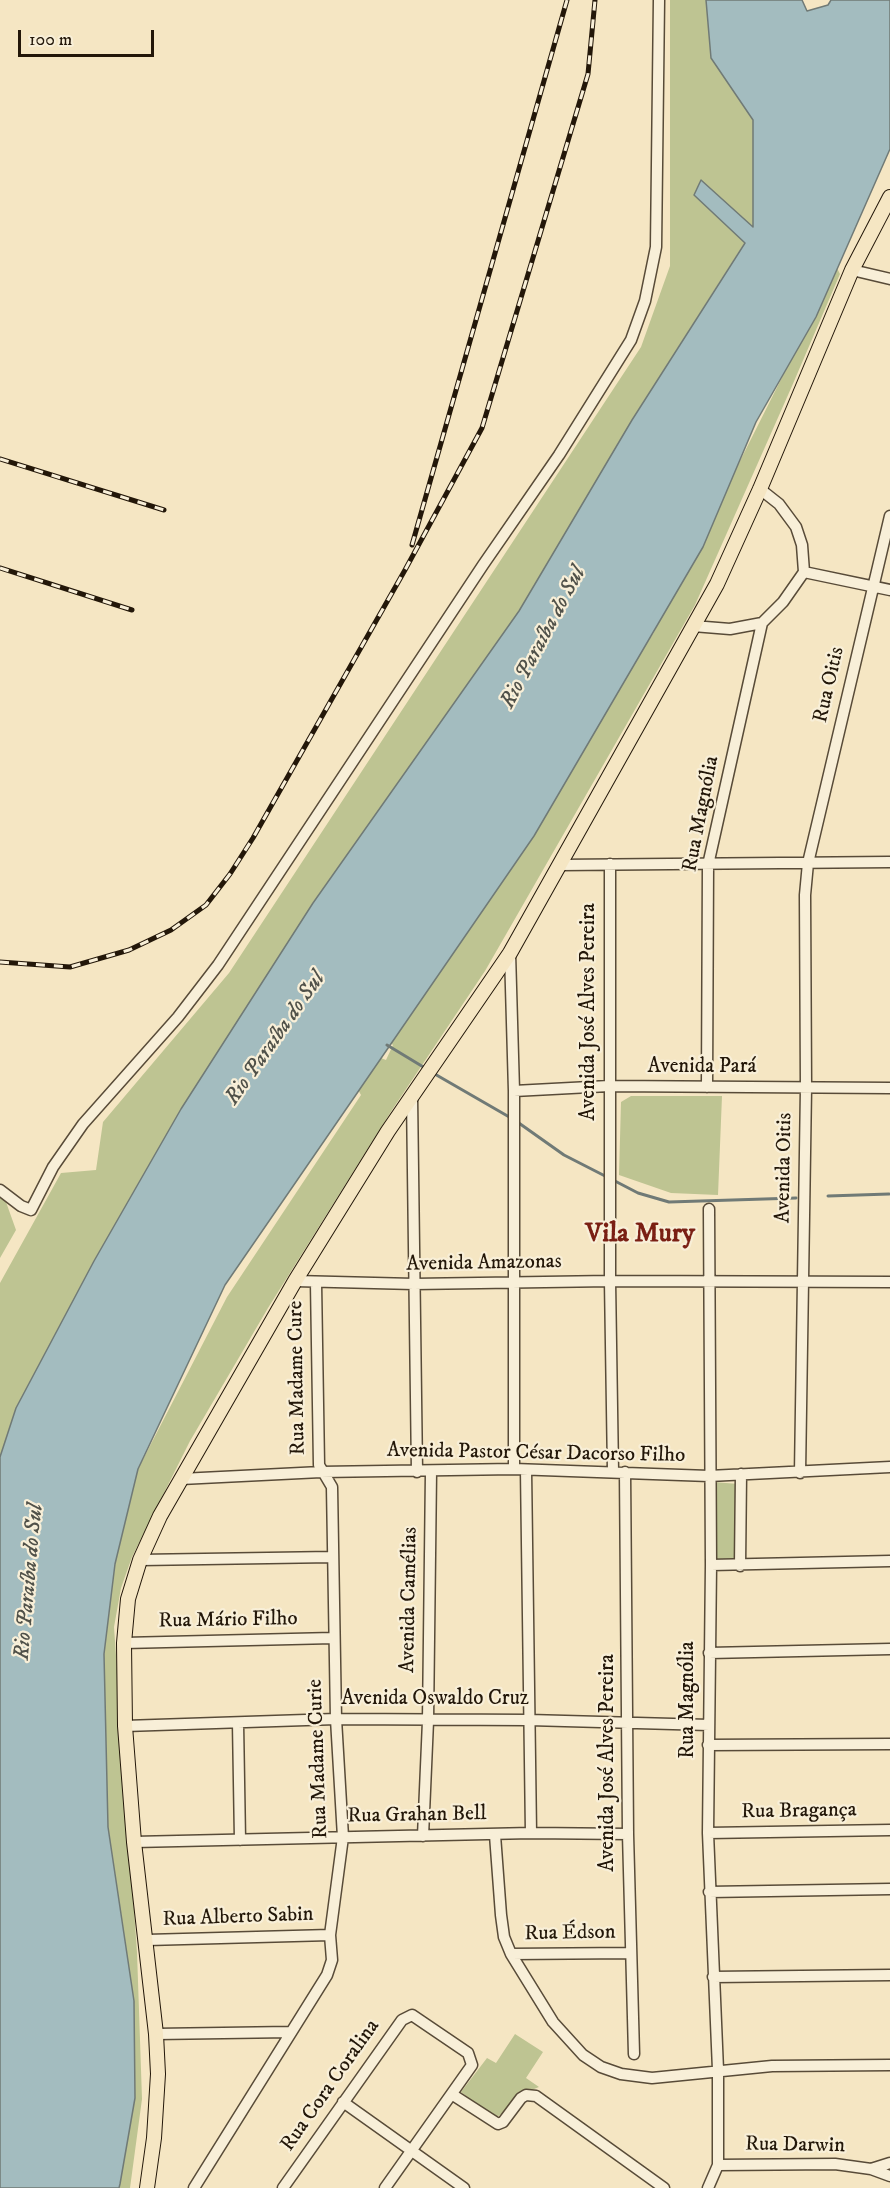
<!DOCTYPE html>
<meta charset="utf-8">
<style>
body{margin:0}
#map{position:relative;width:890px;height:2188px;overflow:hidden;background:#f5e6c3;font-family:"IM FELL DW Pica",serif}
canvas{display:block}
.scale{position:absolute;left:18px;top:30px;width:136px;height:27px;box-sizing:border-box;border:3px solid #231709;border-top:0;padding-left:8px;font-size:18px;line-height:21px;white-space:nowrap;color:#231709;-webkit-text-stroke:4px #f8efd8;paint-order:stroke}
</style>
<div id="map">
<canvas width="890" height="2188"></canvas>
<div class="scale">100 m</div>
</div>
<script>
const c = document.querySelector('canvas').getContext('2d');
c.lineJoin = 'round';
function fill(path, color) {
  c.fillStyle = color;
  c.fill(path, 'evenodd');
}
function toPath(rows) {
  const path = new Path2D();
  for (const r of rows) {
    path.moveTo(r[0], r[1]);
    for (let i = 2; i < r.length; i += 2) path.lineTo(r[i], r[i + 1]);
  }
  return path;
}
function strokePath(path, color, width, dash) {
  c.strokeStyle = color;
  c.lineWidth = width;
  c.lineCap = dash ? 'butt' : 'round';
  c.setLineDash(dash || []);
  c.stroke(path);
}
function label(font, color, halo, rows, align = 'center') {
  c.font = font + ' "IM FELL DW Pica",serif';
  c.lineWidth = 4.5;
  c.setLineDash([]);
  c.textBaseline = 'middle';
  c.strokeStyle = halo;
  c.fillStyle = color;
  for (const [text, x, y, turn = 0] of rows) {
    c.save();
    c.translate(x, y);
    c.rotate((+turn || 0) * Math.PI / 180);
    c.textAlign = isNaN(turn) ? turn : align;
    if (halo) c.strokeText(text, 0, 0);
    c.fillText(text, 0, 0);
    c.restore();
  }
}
const green = toPath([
 [670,0,706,0,711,58,753,120,753,227,700,181,695,195,745,242,632,420,519,611,313,903,181,1109,94,1261,16,1408,0,1457,0,1283,61,1173,96,1170,103,1122,229,973,641,347,670,266],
 [837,268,840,274,792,386,695,605,485,971,392,1110,268,1308,190,1441,132,1557,121,1588,114,1627,137,1952,142,2099,130,2188,118,2188,135,2098,134,2001,108,1827,104,1654,115,1564,138,1469,227,1297,361,1095,348,1072,360,1050,386,1060,393,1045,379,1032,653,634],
 [631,1096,722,1096,718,1195,671,1193,619,1175,621,1102],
 [0,1198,6,1202,16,1230,0,1258],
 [713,1482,739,1484,736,1560,714,1559],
 [515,2034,543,2052,526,2078,539,2087,529,2091,496,2118,461,2092,487,2058,496,2063]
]);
const water = toPath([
 [706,0,802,0,807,11,828,5,831,0,890,0,890,149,816,317,756,422,703,547,534,836,225,1285,138,1469,115,1564,104,1654,108,1827,134,2001,135,2098,120,2184,119,2188,0,2188,0,1457,16,1408,94,1261,181,1109,313,903,519,611,632,420,745,243,694,195,701,180,753,227,753,120,711,58,706,0]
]);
const stream = toPath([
 [387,1045,425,1068],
 [433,1073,511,1118],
 [516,1121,564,1155,607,1177],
 [613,1180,638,1193,669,1202,796,1198],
 [828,1196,889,1194]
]);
const minor = toPath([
 [852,270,890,279],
 [760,489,779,504,796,527,802,545,804,572],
 [804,572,890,590],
 [693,626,730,629,762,623,783,602,804,572],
 [610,864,610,1281,613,1471],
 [560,865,890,862],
 [510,953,514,1091,514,1469],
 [707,1087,708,865,762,623],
 [514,1091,609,1086,890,1088],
 [412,1096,417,1472],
 [0,1190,21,1206,31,1210,53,1167,83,1124,178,1017,218,965,483,565,559,455,631,340,645,301,656,247,659,0],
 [295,1281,414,1284,610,1281,890,1282],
 [526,1470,531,1833],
 [625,1472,628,1834,634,2054],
 [800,1473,806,1088,805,895,808,863,890,516],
 [181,1479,321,1472,514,1469,709,1476,890,1467],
 [140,1560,332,1557],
 [711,1565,890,1561],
 [740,1566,741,1474],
 [124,1643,333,1638],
 [709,1653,890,1649],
 [238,1723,240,1840],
 [125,1726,336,1719,529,1720,709,1725],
 [708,1745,890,1744],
 [708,1833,890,1830],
 [495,1835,501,1915,504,1937,511,1954,553,2022,583,2055,601,2067,621,2074,652,2078,772,2066,890,2065],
 [423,1836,428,1721,431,1472],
 [134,1842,531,1833,628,1834],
 [709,1892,890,1889],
 [147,1940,330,1935],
 [511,1954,630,1953],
 [713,1977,890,1975],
 [156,2034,290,2032],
 [453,2095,498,2124,503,2122,521,2098,526,2095,536,2096,664,2188],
 [343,2102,464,2188],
 [718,2165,835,2164,871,2169,890,2176],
 [871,2169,890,2163],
 [194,2188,327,1975,332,1960,330,1935,343,1837,336,1719,332,1487,319,1465,316,1283],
 [283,2188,402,2020,412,2015,468,2053,472,2065,385,2188],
 [708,2188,718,2165,718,2070,708,1833,711,1565,709,1209]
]);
const major = toPath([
 [147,2188,154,2138,158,2074,156,2034,134,1842,125,1726,124,1643,128,1599,140,1560,160,1516,295,1281,388,1131,510,953,717,584,760,489,852,270,890,197]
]);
const rail = toPath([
 [0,459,164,510],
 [412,545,567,0],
 [0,568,132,610],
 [0,962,70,967,129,950,171,930,206,905,230,874,253,838,405,570,482,428,588,74,595,0]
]);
const streetNames = [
 ["Rua Oitis",830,685,-77],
 ["Rua Magnólia",702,814,-79],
 ["Avenida José Alves Pereira",590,1012,-90],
 ["Avenida Pará",702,1068],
 ["Avenida Oitis",785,1168,-89],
 ["Avenida Amazonas",484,1264,-1],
 ["Rua Madame Cure",298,1378,-91],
 ["Avenida Pastor César Dacorso Filho",536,1454,1],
 ["Avenida Camélias",410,1600,-89],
 ["Rua Mário Filho",228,1621,-1],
 ["Avenida Oswaldo Cruz",435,1700],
 ["Rua Magnólia",689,1700,-90],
 ["Rua Madame Curie",319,1759,-92],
 ["Avenida José Alves Pereira",609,1763,-90],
 ["Rua Bragança",799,1812,-1],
 ["Rua Grahan Bell",417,1816,-1],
 ["Rua Alberto Sabin",238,1918,-2],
 ["Rua Édson",570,1934,-1],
 ["Rua Cora Coralina",331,2086,-55],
 ["Rua Darwin",795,2146,1]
];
const waterNames = [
 ["Rio Paraíba do Sul",544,638,-62],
 ["Rio Paraíba do Sul",276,1039,-55],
 ["Rio Paraíba do Sul",30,1582,-85]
];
const districtNames = [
 ["Vila Mury",640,1235]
];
fill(green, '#bec492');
fill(water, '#a3bcbf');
strokePath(water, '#707a76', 1.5);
strokePath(stream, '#707a76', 3);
strokePath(minor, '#584b38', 13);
strokePath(major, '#231709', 16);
strokePath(minor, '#f8efd8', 10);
strokePath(major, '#f5e6c3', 14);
strokePath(rail, '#231709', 5);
strokePath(rail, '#f8efd8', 3, [9]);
label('21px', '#231709', '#f8efd8', streetNames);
label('italic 22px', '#505149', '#f8efd8', waterNames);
label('bold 27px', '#7a1f14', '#f8efd8', districtNames);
</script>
